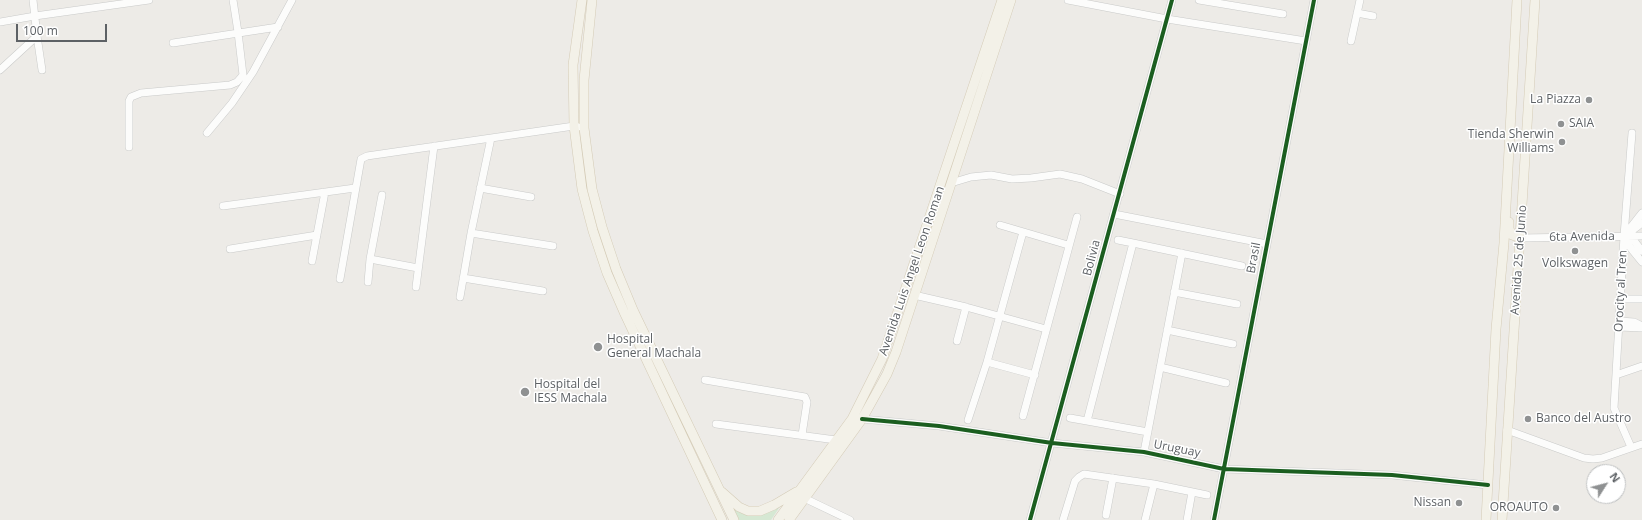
<!DOCTYPE html>
<style>
body{margin:0}
#map{position:relative;width:1642px;height:520px;overflow:hidden;background:#edebe7;font-family:"Open Sans",sans-serif}
canvas{display:block}
.north{position:absolute;left:1586px;top:464px;width:40px;height:40px;box-sizing:border-box;background:#fff;border:1px solid #bec0c1;border-radius:50%;rotate:54deg;font-size:11px;font-weight:700;line-height:16px;text-align:center;color:#5d6165}
.north::after{content:'';display:block;margin:auto;width:14px;height:18px;background:#8f9192;clip-path:polygon(50% 0,100% 100%,50% 72%,0 100%)}
.scale{position:absolute;left:16px;top:24px;width:91px;height:18px;box-sizing:border-box;border:2px solid #5d6165;border-top:0;padding-left:5px;font-size:12px;line-height:14px;white-space:nowrap;color:#5d6165;-webkit-text-stroke:3px #fff;paint-order:stroke}
</style>
<div id="map">
<canvas width="1642" height="520"></canvas>
<div class="north">N</div>
<div class="scale">100 m</div>
</div>
<script>
const c = document.querySelector('canvas').getContext('2d');
c.lineJoin = 'round';
function fill(path, color) {
  c.fillStyle = color;
  c.fill(path, 'evenodd');
}
function toPath(rows) {
  const path = new Path2D();
  for (const r of rows) {
    path.moveTo(r[0], r[1]);
    for (let i = 2; i < r.length; i += 2) path.lineTo(r[i], r[i + 1]);
  }
  return path;
}
function strokePath(path, color, width, dash) {
  c.strokeStyle = color;
  c.lineWidth = width;
  c.lineCap = dash ? 'butt' : 'round';
  c.setLineDash(dash || []);
  c.stroke(path);
}
function label(font, color, halo, rows, align = 'center') {
  c.font = font + ' "Open Sans",sans-serif';
  c.lineWidth = 3;
  c.setLineDash([]);
  c.textBaseline = 'middle';
  c.strokeStyle = halo;
  c.fillStyle = color;
  for (const [text, x, y, turn = 0] of rows) {
    c.save();
    c.translate(x, y);
    c.rotate((+turn || 0) * Math.PI / 180);
    c.textAlign = isNaN(turn) ? turn : align;
    if (halo) c.strokeText(text, 0, 0);
    c.fillText(text, 0, 0);
    c.restore();
  }
}
const green = toPath([
 [728,502,739,509,781,505,771,520,737,520]
]);
const minor = toPath([
 [1068,0,1167,19,1306,41],
 [1199,0,1283,14],
 [1357,13,1373,16],
 [0,22,35,16,149,0],
 [37,36,42,70],
 [1351,41,1360,0],
 [173,43,278,27],
 [0,70,37,36,33,0],
 [207,133,232,103,253,72,292,0],
 [129,147,129,101,131,97,141,93,230,85,237,82,243,75,238,32,233,0],
 [951,183,971,177,991,175,1012,179,1031,178,1060,174,1082,179,1120,194],
 [480,188,531,197],
 [223,206,355,188],
 [1114,214,1267,244],
 [1000,225,1068,245],
 [471,233,553,246],
 [1629,233,1642,223],
 [1624,236,1629,246,1642,262],
 [1624,236,1642,213],
 [1626,237,1635,242,1642,251],
 [1521,238,1642,236],
 [1118,240,1133,243],
 [230,249,317,235],
 [370,259,418,268],
 [312,261,325,192],
 [463,278,543,291],
 [340,279,361,159,367,156,574,126,578,127],
 [368,282,370,259,382,195],
 [416,287,434,146],
 [1174,292,1237,304],
 [914,295,966,307,1046,329],
 [460,297,471,233,491,138],
 [1620,299,1642,299],
 [1619,321,1634,322,1642,326],
 [1619,327,1642,328],
 [1167,330,1233,344],
 [957,341,966,307],
 [987,362,1035,375],
 [1160,367,1226,383],
 [1616,375,1642,366],
 [705,380,805,397,807,402,802,435],
 [1023,416,1077,217],
 [1070,418,1087,421],
 [862,419,939,426,1052,443,1144,452,1224,469,1392,475,1488,485],
 [968,420,987,362,1023,232],
 [716,424,836,440],
 [1507,430,1584,458,1593,459,1602,458,1642,444],
 [1148,432,1087,421,1133,243,1242,266],
 [1631,447,1614,408,1624,236,1632,133],
 [1144,452,1182,253],
 [804,498,850,520],
 [1106,515,1113,478],
 [1030,520,1172,0],
 [1063,520,1075,481,1079,477,1084,474,1154,484,1207,495],
 [1145,520,1154,484],
 [1187,520,1192,492],
 [1214,520,1314,0]
]);
const major = toPath([
 [582,0,573,65,574,126,582,189,593,231,607,273,624,312,722,520],
 [592,0,584,80,584,128,592,189,602,227,616,269,633,310,734,520],
 [1509,222,1509,229,1512,235,1521,238],
 [722,492,739,507,748,511,760,511,774,505,796,492],
 [778,520,852,419,882,359,1002,0],
 [789,520,862,419,887,374,896,352,1011,0],
 [1486,520,1496,329,1504,243,1517,0],
 [1502,520,1535,0]
]);
const cycleway = toPath([
 [862,419,939,426,1052,443,1144,452,1224,469,1392,475,1488,485],
 [1030,520,1172,0],
 [1214,520,1314,0]
]);
const markers = [
 [1589,100,4,"#8f9192"],
 [1561,124,4,"#8f9192"],
 [1562,142,4,"#8f9192"],
 [1575,251,4,"#8f9192"],
 [598,347,5,"#8f9192"],
 [525,392,5,"#8f9192"],
 [1528,419,4,"#8f9192"],
 [1459,503,4,"#8f9192"],
 [1556,508,4,"#8f9192"]
];
const poiNames = [
 ["La Piazza",1581,100],
 ["SAIA",1569,124,"left"],
 ["Tienda Sherwin",1554,135],
 ["Williams",1554,149],
 ["Volkswagen",1575,264,"center"],
 ["Hospital",607,340,"left"],
 ["General Machala",607,354,"left"],
 ["Hospital del",534,385,"left"],
 ["IESS Machala",534,399,"left"],
 ["Banco del Austro",1536,419,"left"],
 ["Nissan",1451,503],
 ["OROAUTO",1548,508]
];
const streetNames = [
 ["6ta Avenida",1582,237,-1],
 ["Bolivia",1092,258,-75],
 ["Brasil",1254,258,-79],
 ["Avenida 25 de Junio",1519,260,-86],
 ["Avenida Luis Angel Leon Roman",912,271,-71],
 ["Orocity al Tren",1621,291,-87],
 ["Uruguay",1177,449,11]
];
fill(green, '#d6e8d3');
strokePath(minor, '#c9cac9', 8);
strokePath(major, '#d4cbb6', 10);
strokePath(minor, '#fcfcfb', 7);
strokePath(major, '#f3f1e8', 9);
strokePath(cycleway, '#1b5e20', 4);
for (const [x, y, r, color] of markers) {
  const dot = new Path2D();
  dot.arc(x, y, r, 0, 2 * Math.PI);
  c.fillStyle = color;
  c.fill(dot);
  strokePath(dot, '#fff', 1.5);
}
label('12px', '#5d6165', '#fff', poiNames, 'right');
label('12px', '#5d6165', '#fff', streetNames);
</script>
